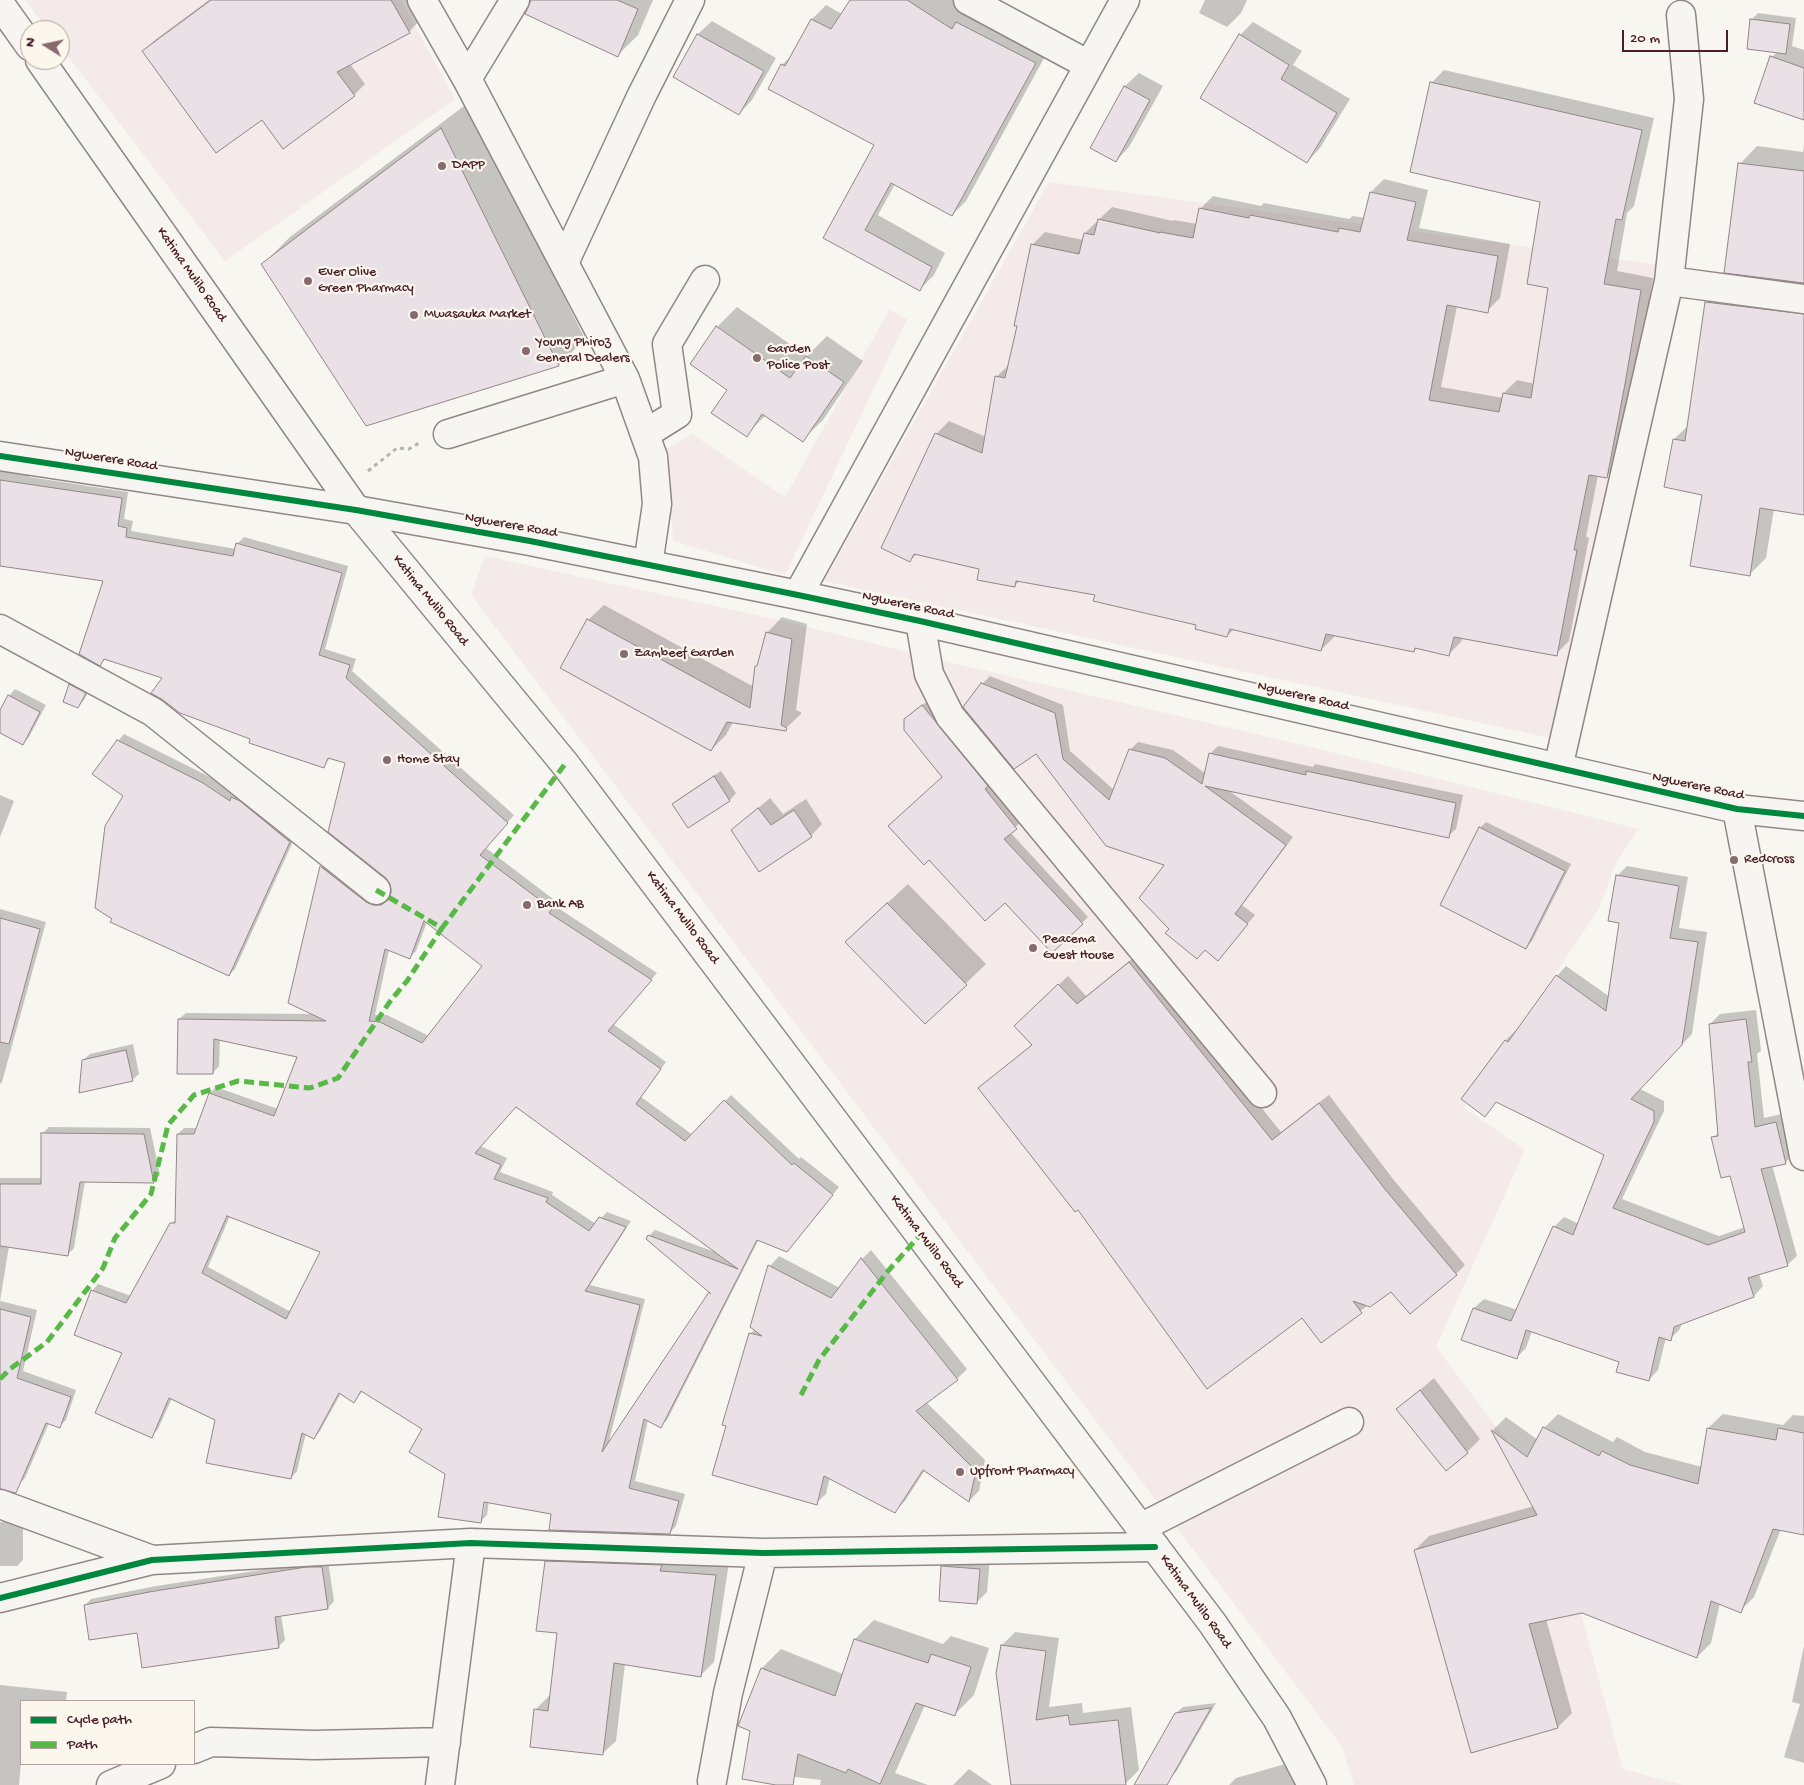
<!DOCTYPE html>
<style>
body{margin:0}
#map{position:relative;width:1804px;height:1785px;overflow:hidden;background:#f8f6f0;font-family:"Gochi Hand",sans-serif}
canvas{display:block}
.legend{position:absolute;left:20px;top:1700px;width:175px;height:65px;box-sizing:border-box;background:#fbf7ec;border:1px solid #b4a19f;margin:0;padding:6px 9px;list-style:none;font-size:15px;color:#4a1f2b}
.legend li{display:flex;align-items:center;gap:10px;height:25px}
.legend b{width:25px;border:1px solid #b4a19f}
.north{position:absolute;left:20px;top:20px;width:50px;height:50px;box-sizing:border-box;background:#fbf7ec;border:1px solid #b4a19f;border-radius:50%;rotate:280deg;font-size:14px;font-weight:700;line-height:20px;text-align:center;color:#4a1f2b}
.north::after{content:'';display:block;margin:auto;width:18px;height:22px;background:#876a70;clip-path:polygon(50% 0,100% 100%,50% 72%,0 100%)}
.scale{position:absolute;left:1622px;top:30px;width:106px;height:22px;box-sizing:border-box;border:2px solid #4a1f2b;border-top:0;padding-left:6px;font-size:15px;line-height:18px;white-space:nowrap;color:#4a1f2b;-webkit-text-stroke:4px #fbf7ec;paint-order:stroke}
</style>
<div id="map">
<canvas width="1804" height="1785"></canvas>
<ul class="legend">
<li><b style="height:6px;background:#00873e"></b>Cycle path</li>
<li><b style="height:6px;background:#58b947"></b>Path</li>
</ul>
<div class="north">N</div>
<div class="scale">20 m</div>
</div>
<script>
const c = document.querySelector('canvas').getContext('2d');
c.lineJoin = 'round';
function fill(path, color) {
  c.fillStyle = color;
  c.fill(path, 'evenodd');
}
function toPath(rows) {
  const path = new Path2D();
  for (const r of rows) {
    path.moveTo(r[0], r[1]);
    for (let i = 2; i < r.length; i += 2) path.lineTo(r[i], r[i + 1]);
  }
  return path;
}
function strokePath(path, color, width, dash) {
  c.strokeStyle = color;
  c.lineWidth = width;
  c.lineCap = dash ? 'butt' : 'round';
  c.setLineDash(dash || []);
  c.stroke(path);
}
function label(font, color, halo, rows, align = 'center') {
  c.font = font + ' "Gochi Hand",sans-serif';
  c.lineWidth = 4.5;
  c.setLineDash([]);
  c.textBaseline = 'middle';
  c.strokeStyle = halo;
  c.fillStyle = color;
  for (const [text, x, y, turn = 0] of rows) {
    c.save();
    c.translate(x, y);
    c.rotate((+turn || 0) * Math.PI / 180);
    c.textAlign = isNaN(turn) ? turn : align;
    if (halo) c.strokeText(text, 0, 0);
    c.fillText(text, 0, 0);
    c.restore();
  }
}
const built = toPath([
 [25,0,401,0,455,99,225,261,60,46,60,30,48,30],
 [1049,182,1661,265,1551,738,824,581],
 [889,310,907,319,785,575,673,541,667,449,692,434,785,497],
 [485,556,770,618,961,665,1294,743,1638,829,1615,865,1599,909,1464,1108,1525,1150,1436,1347,1550,1498,1623,1769,1683,1785,1354,1785,1341,1745,471,595]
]);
const shadow = toPath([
 [209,0,409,0,420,20,409,32,350,64,365,84,354,95,262,118,143,51,155,40],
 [533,0,653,0,638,35,618,55],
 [851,0,955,0,1049,49,966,201,952,215,895,184,878,215,945,253,934,275,920,289,825,237,876,144,782,65,794,53,812,19,826,5,842,14],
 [1205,0,1247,0,1241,13,1227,27,1199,13],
 [1758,13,1796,18,1792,46,1804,50,1804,112,1772,57,1777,52,1751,20],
 [712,21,776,58,752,100,739,114,674,77,698,34],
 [1253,22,1302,51,1293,65,1350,99,1320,148,1307,162,1240,35],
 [1444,70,1654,118,1634,206,1627,213,1617,271,1653,278,1638,370,1619,464,1606,477,1598,475,1586,537,1589,538,1569,641,1556,654,1463,637,1461,642,1449,654,1418,647,1414,651,1335,634,1334,637,1321,650,1234,629,1227,636,1198,624,1096,594,1020,580,1015,586,981,568,917,554,910,560,936,434,949,421,986,437,996,377,1010,364,1019,325,1032,245,1045,232,1083,240,1085,233,1112,207,1173,221,1174,220,1197,224,1200,209,1213,196,1261,206,1264,203,1349,219,1353,216,1365,218,1371,192,1384,179,1428,190,1419,228,1510,244,1500,298,1487,311,1457,306,1441,387,1503,398,1504,393,1517,380,1535,384,1550,287,1542,201,1431,83],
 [1139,73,1163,86,1129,147,1116,161,1092,147,1125,86],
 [468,103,585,339,559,365,366,424,263,264,290,237],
 [1804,145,1804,282,1740,164,1757,146,1803,152],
 [1723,285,1804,296,1804,513,1774,509,1766,558,1749,575,1674,439,1689,425,1706,302],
 [737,307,807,356,827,336,863,361,823,420,802,440,766,415,746,435,729,389,717,327],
 [0,469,30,474,29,477,128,492,124,519,133,521,131,531,236,549,237,544,244,537,348,566,325,649,356,659,352,671,514,815,486,848,557,902,555,906,657,973,613,1024,666,1062,641,1097,693,1135,731,1095,799,1159,801,1157,839,1187,793,1243,759,1239,667,1420,660,1426,648,1420,635,1481,685,1494,676,1526,669,1533,489,1501,487,1515,480,1522,446,1474,424,1429,363,1391,354,1401,341,1393,320,1431,314,1438,306,1433,297,1471,291,1478,216,1419,172,1398,158,1429,152,1436,123,1352,92,1291,98,1284,131,1296,171,1224,177,1218,178,1134,184,1128,197,1128,210,1093,216,1087,278,1109,299,1056,220,1039,219,1066,213,1073,179,1019,186,1013,315,1014,290,1003,322,866,328,860,380,899,390,898,392,884,346,762,331,757,323,766,252,738,164,677,106,658,100,664,105,580,0,565],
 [427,922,484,966,429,1036,387,1015,375,1015,389,950,410,957,416,951],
 [516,1106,715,1252,655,1230,649,1236,711,1292,608,1445,645,1299,590,1285,631,1221,607,1212,596,1224,552,1195,553,1192,500,1172,507,1158,480,1146],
 [230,1216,322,1251,291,1312,208,1267],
 [483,1495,486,1496,483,1516,480,1516],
 [604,605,754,687,767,633,782,617,807,624,796,710,801,712,801,714,785,729,733,722,726,735,711,750,588,620],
 [990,676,1063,705,1070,751,1114,790,1130,750,1138,742,1173,750,1206,774,1210,754,1218,746,1313,767,1315,764,1463,795,1456,829,1448,836,1228,790,1293,837,1242,905,1255,915,1218,959,1206,948,1170,929,1166,864,982,684],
 [76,679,91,687,84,700,78,707,70,685],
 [15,689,46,705,29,737,23,744,0,731,0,713,9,696],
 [929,700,1022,821,1010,832,1088,917,1052,952,943,777,912,713],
 [124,734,210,777,296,835,235,969,229,975,125,799,118,741],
 [721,771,736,793,730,800,689,827,674,804,680,798],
 [0,795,14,801,0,837],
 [770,798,783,814,806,799,822,824,811,836,733,830],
 [1486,822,1571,864,1532,941,1526,947,1480,828],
 [1627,866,1688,877,1679,928,1707,932,1692,1034,1640,1089,1664,1101,1664,1111,1622,1199,1719,1236,1745,1227,1731,1175,1713,1138,1719,1132,1710,1024,1720,1014,1756,1010,1761,1051,1757,1054,1764,1118,1786,1113,1795,1153,1785,1163,1772,1165,1797,1256,1787,1265,1759,1274,1763,1286,1754,1296,1682,1322,1680,1329,1670,1339,1666,1338,1658,1370,1649,1380,1620,1361,1532,1331,1526,1348,1516,1358,1474,1308,1484,1299,1518,1310,1554,1227,1564,1217,1579,1224,1605,1154,1498,1101,1485,1115,1506,1040,1515,1031,1517,1032,1557,976,1566,966,1610,997,1621,922,1617,876],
 [908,884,986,964,926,1022,867,922],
 [0,909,46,922,2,1082,0,1084],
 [1138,954,1281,1132,1329,1095,1393,1179,1465,1265,1456,1274,1391,1290,1368,1305,1321,1342,1303,1317,1078,1208,980,1088,1033,1044,1025,1017,1068,976,1086,996],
 [133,1044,139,1074,132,1080,83,1060,90,1054],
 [49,1127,150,1128,160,1175,153,1181,85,1181,74,1248,67,1255,9,1246,0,1301,0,1178,42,1178,42,1134],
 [871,1250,967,1369,957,1379,926,1402,985,1460,979,1491,969,1501,925,1470,905,1501,895,1511,830,1477,826,1494,816,1503,750,1334,755,1329,770,1266,779,1256,840,1288,862,1259],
 [0,1301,37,1310,23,1371,76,1390,66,1420,59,1427,49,1423,25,1478,19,1484,0,1481],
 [1434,1378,1480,1439,1467,1452,1398,1409],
 [1558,1414,1613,1442,1617,1437,1645,1452,1702,1467,1708,1428,1723,1414,1783,1425,1793,1415,1804,1416,1804,1533,1781,1529,1754,1597,1740,1611,1720,1603,1711,1643,1697,1657,1582,1612,1546,1619,1572,1713,1558,1727,1472,1752,1415,1550,1429,1536,1534,1506,1493,1430,1506,1417,1538,1440,1544,1428],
 [0,1522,23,1522,23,1560,17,1566,0,1566],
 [560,1548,729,1562,714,1662,701,1675,625,1664,616,1741,602,1754,535,1710,549,1696,551,1696,559,1632,546,1562],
 [953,1556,990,1558,987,1592,976,1603,943,1567],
 [328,1561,334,1601,328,1608,281,1615,285,1640,278,1647,138,1631,85,1605,91,1599,156,1586,314,1562],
 [874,1620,943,1644,951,1636,989,1648,974,1695,955,1714,925,1705,895,1773,928,1785,820,1785,821,1780,745,1771,752,1730,740,1725,762,1668,781,1649,843,1674,855,1639],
 [1015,1632,1059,1638,1049,1707,1082,1703,1083,1713,1131,1707,1139,1770,1125,1784,1013,1785,1002,1645],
 [1804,1646,1804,1763,1784,1757,1800,1704,1792,1702],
 [0,1685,67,1692,66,1701,21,1701,21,1764,19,1785,0,1785],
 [1216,1703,1176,1772,1169,1779,1176,1713,1183,1707],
 [1303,1759,1310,1785,1229,1785,1236,1778],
 [969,1769,992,1785,953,1785]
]);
const building = toPath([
 [211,0,391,0,410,33,337,72,355,96,283,149,262,120,216,153,142,51,211,0],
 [531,0,617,0,638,9,618,57,525,14,531,0],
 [850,0,907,0,952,29,956,22,1036,63,952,216,891,183,865,230,932,267,920,291,823,238,874,145,768,89,781,64,785,66,811,19,831,29,850,0],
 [1750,19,1790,24,1786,54,1747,49,1750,19],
 [697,34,764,71,739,115,673,77,697,34],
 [1239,34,1289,65,1281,79,1337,113,1307,163,1200,98,1239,34],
 [1770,56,1804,68,1804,120,1754,103,1770,56],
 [1430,82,1642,130,1622,220,1616,219,1604,284,1641,290,1625,384,1607,478,1589,475,1574,550,1577,550,1557,656,1454,637,1449,656,1415,648,1414,652,1326,634,1321,651,1230,629,1227,637,1195,629,1196,625,1093,601,1095,595,1016,581,1015,587,977,580,979,569,914,554,910,562,881,548,935,433,982,453,995,376,1005,378,1017,326,1014,326,1031,244,1079,254,1084,233,1094,235,1098,219,1160,233,1160,232,1193,238,1199,208,1249,218,1250,215,1338,232,1339,228,1360,232,1370,192,1416,202,1407,240,1498,256,1488,313,1447,305,1429,400,1499,412,1503,393,1531,398,1548,288,1527,284,1540,202,1410,172,1430,82],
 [1124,86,1150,100,1116,162,1090,148,1124,86],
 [441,128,559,366,366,426,261,264,441,128],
 [1738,163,1804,171,1804,283,1724,273,1738,163],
 [1705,302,1804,314,1804,515,1760,508,1750,576,1690,566,1702,495,1664,487,1673,439,1685,441,1705,302],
 [716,326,790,378,806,356,844,382,803,442,762,414,747,437,711,413,727,390,690,364,716,326],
 [0,480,122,498,118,526,127,528,126,537,233,556,236,543,342,573,319,655,350,665,346,678,508,823,480,855,552,909,549,913,652,980,608,1031,661,1069,636,1104,685,1141,724,1100,792,1165,794,1163,833,1195,787,1252,757,1240,661,1428,644,1419,629,1488,679,1501,670,1534,549,1530,551,1514,484,1502,481,1523,438,1517,445,1474,409,1452,422,1429,361,1391,354,1403,339,1393,314,1439,302,1433,291,1479,206,1463,215,1420,169,1398,152,1438,95,1413,122,1353,74,1335,91,1290,126,1303,170,1223,175,1223,177,1134,194,1134,209,1093,274,1116,297,1057,214,1039,213,1074,177,1074,178,1019,326,1021,288,1003,320,866,366,902,373,905,381,905,388,900,391,892,390,884,386,878,328,832,345,763,328,758,324,768,249,743,250,739,180,713,163,700,151,693,162,678,104,659,100,666,79,654,103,581,0,566,0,480],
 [424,921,482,966,422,1043,380,1022,369,1021,385,949,410,959,424,921],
 [516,1107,738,1269,648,1235,646,1239,711,1294,709,1292,602,1452,640,1305,585,1291,626,1227,599,1217,589,1231,546,1202,548,1198,494,1179,501,1165,475,1153,516,1107],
 [227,1216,320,1252,286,1319,202,1273,227,1216],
 [587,619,750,708,755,666,757,666,766,632,792,639,781,725,787,728,786,731,727,722,711,751,560,668,587,619],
 [981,683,1055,713,1063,759,1109,800,1129,749,1165,758,1202,784,1209,753,1306,775,1306,771,1456,803,1449,838,1205,786,1286,845,1235,914,1248,924,1218,961,1205,950,1197,959,1165,933,1169,929,1139,898,1164,865,1106,846,1036,754,1014,769,963,707,981,683],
 [69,684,86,693,78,708,63,702,69,684],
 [8,695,40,712,23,745,0,733,0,710,8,695],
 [922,705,988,786,985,789,1017,829,1004,839,1083,924,1052,953,1005,903,985,921,929,860,924,865,888,826,942,777,904,730,904,719,922,705],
 [117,740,203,783,230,801,231,797,240,801,290,842,229,976,110,922,112,919,95,908,105,826,123,796,92,774,117,740],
 [714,776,730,801,688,828,672,804,714,776],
 [758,808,771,825,794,810,812,837,759,872,731,830,758,808],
 [1479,827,1565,871,1526,949,1440,905,1479,827],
 [1616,875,1679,886,1670,938,1698,942,1682,1045,1631,1099,1654,1111,1654,1122,1613,1208,1708,1245,1745,1232,1730,1176,1721,1178,1711,1137,1718,1136,1709,1024,1746,1019,1752,1062,1748,1062,1755,1127,1776,1122,1786,1164,1761,1169,1788,1266,1748,1278,1754,1297,1674,1327,1671,1341,1659,1337,1649,1381,1616,1372,1619,1362,1526,1330,1517,1359,1461,1340,1473,1308,1511,1321,1553,1226,1573,1235,1604,1155,1496,1102,1485,1117,1461,1099,1505,1040,1508,1042,1556,975,1606,1011,1619,923,1608,921,1616,875],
 [887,903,967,985,925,1024,845,942,887,903],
 [0,918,40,929,9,1044,0,1042,0,918],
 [1129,962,1272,1140,1319,1103,1384,1188,1457,1275,1410,1314,1391,1292,1370,1307,1353,1301,1362,1313,1321,1343,1302,1318,1207,1389,1078,1210,1075,1212,978,1088,1032,1045,1014,1026,1058,984,1077,1004,1129,962],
 [126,1050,133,1081,79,1093,82,1060,126,1050],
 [41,1133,144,1134,154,1183,80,1182,68,1256,0,1246,0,1184,41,1184,41,1133],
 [861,1258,958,1380,916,1411,976,1471,969,1502,923,1470,895,1513,824,1476,817,1505,712,1475,726,1426,722,1425,749,1333,762,1336,750,1327,768,1265,831,1298,861,1258],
 [0,1309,31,1317,17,1378,71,1397,60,1428,46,1423,16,1493,0,1489,0,1309],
 [1420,1390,1468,1453,1446,1471,1396,1409,1420,1390],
 [1543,1427,1599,1456,1602,1451,1630,1465,1698,1484,1707,1428,1776,1440,1778,1428,1804,1433,1804,1535,1773,1529,1741,1613,1711,1601,1697,1658,1582,1613,1529,1624,1558,1728,1471,1753,1414,1550,1537,1515,1491,1430,1527,1457,1543,1427],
 [545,1561,662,1565,660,1571,716,1575,701,1677,614,1663,603,1755,530,1747,534,1709,548,1711,557,1633,536,1631,545,1561],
 [941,1566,980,1569,977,1604,939,1601,941,1566],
 [306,1567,322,1567,328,1609,275,1617,279,1648,142,1668,137,1633,89,1640,84,1605,149,1592,306,1567],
 [854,1639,928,1663,931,1654,971,1667,955,1716,916,1703,880,1784,848,1769,846,1773,798,1754,793,1785,776,1785,742,1779,750,1731,738,1726,761,1668,835,1696,854,1639],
 [1001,1645,1046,1651,1036,1720,1068,1715,1070,1725,1118,1720,1126,1785,1011,1785,996,1673,1001,1645],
 [1211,1708,1167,1785,1134,1785,1175,1713,1211,1708]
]);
const path = toPath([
 [368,471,397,448,409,449,419,443]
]);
const minor = toPath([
 [422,0,467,79,625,379,653,457,657,504,648,565],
 [968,0,1089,65],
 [467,79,515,0],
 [564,263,641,97,690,0],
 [1669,281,1804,299],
 [448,434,625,379],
 [645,434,677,414,667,344,705,280],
 [0,456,356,510,530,541,798,595,920,621,1737,809,1804,816],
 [798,595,1125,0],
 [920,621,929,674,950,716,1262,1093],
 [0,629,153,712,376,890],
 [1558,768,1669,281,1689,99,1681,15],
 [1737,809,1804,1156],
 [0,1504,152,1560],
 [1140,1528,1349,1422],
 [0,1598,152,1560,471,1543,763,1553,1155,1547],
 [194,1749,211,1742,314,1745,446,1742],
 [712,1781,728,1693,763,1553],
 [111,1785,161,1764],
 [440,1785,471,1543]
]);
const major = toPath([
 [0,4,30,46],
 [40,60,356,510,565,764,1213,1624,1277,1718,1312,1785]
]);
const quiet = toPath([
 [376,890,442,928,565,764],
 [0,1379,10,1369,47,1342,103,1268,115,1238,151,1194,168,1125,194,1095,238,1081,310,1088,338,1078,391,1000,407,981,442,928],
 [801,1395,819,1360,888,1271,921,1234]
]);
const cycleway = toPath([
 [0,456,356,510,530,541,798,595,920,621,1737,809,1804,816],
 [0,1598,152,1560,471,1543,763,1553,1155,1547]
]);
const markers = [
 [442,166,5,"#876a70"],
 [308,281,5,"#876a70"],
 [414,315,5,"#876a70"],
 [526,351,5,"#876a70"],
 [757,358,5,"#876a70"],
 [624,654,5,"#876a70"],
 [387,760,5,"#876a70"],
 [1734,860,5,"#876a70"],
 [527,905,5,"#876a70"],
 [1033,948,5,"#876a70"],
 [960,1472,5,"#876a70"]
];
const poiNames = [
 ["DAPP",452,166],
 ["Ever Olive",318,273],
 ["Green Pharmacy",318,289],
 ["Mwasauka Market",424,315],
 ["Young Phiroz",536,343],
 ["General Dealers",536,359],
 ["Garden",767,350],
 ["Police Post",767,366],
 ["Zambeef Garden",634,654],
 ["Home Stay",397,760],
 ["Redcross",1744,860],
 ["Bank AB",537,905],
 ["Peacema",1043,940],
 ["Guest House",1043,956],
 ["Upfront Pharmacy",970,1472]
];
const streetNames = [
 ["Katima Mulilo Road",191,275,55],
 ["Ngwerere Road",111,460,9],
 ["Ngwerere Road",511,526,10],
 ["Katima Mulilo Road",430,601,51],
 ["Ngwerere Road",908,606,12],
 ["Ngwerere Road",1303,697,13],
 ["Ngwerere Road",1698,787,12],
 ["Katima Mulilo Road",682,918,53],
 ["Katima Mulilo Road",926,1242,53],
 ["Katima Mulilo Road",1195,1602,54]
];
fill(built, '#f4eae9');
fill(shadow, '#0003');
fill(building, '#eae1e6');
strokePath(building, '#918787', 1);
strokePath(minor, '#918787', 31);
strokePath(major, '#918787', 31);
strokePath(path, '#b8b3b1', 3, [4, 4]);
strokePath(minor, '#f6f5f1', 28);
strokePath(major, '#f6f5f1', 28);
strokePath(quiet, '#58b947', 5, [10, 5]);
strokePath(cycleway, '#00873e', 6);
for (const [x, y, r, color] of markers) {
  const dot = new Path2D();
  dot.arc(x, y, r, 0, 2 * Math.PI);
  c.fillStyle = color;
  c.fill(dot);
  strokePath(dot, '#fbf7ec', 2);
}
label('14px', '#4a1f2b', '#fbf7ec', poiNames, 'left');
label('14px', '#4a1f2b', '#fbf7ec', streetNames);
</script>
